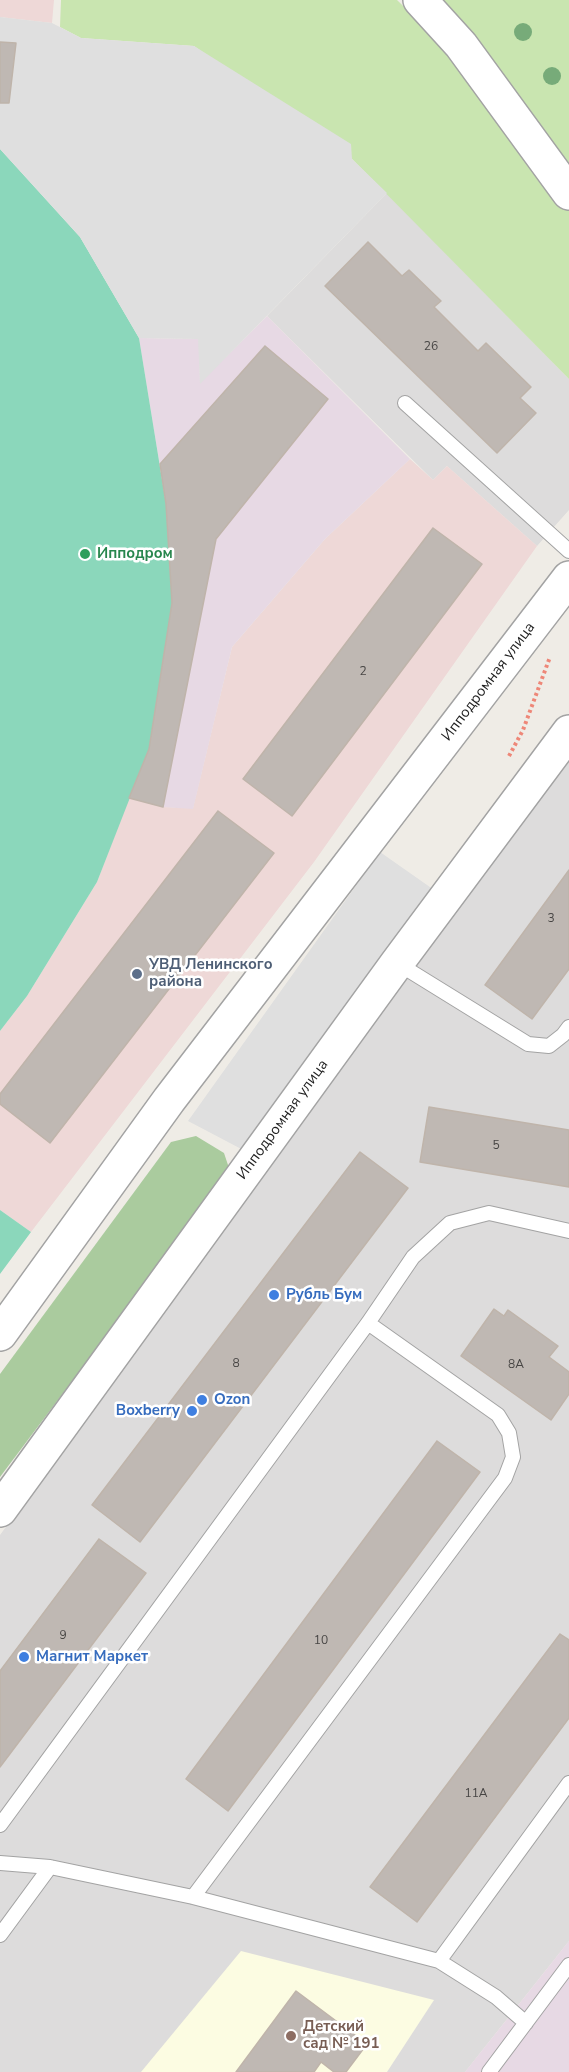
<!DOCTYPE html>
<meta charset="utf-8">
<style>
body{margin:0}
canvas{display:block;background:#efece6}
</style>
<canvas width="569" height="2072"></canvas>
<script>
const c = document.querySelector('canvas').getContext('2d');
c.lineJoin = 'round';
function fill(path, color) {
  c.fillStyle = color;
  c.fill(path, 'evenodd');
}
function toPath(rows) {
  const path = new Path2D();
  for (const r of rows) {
    path.moveTo(r[0], r[1]);
    for (let i = 2; i < r.length; i += 2) path.lineTo(r[i], r[i + 1]);
  }
  return path;
}
function strokePath(path, color, width, dash) {
  c.strokeStyle = color;
  c.lineWidth = width;
  c.lineCap = dash ? 'butt' : 'round';
  c.setLineDash(dash || []);
  c.stroke(path);
}
function label(font, color, halo, rows, align = 'center') {
  c.font = font + ' "Nunito Sans",sans-serif';
  c.lineWidth = 5;
  c.setLineDash([]);
  c.textBaseline = 'middle';
  c.strokeStyle = halo;
  c.fillStyle = color;
  for (const [text, x, y, turn = 0] of rows) {
    c.save();
    c.translate(x, y);
    c.rotate((+turn || 0) * Math.PI / 180);
    c.textAlign = isNaN(turn) ? turn : align;
    if (halo) c.strokeText(text, 0, 0);
    c.fillText(text, 0, 0);
    c.restore();
  }
}
const residential = toPath([
 [387,193,569,379,569,510,537,546,447,466,433,480,267,316],
 [569,758,569,1941,465,2072,0,2072,0,1535]
]);
const commercial = toPath([
 [0,0,54,0,52,23,0,17],
 [410,459,433,480,447,466,537,546,314,862,31,1232,0,1210,0,1031,27,996,97,882,129,798,163,807,193,808,232,647,325,539]
]);
const industrial = toPath([
 [267,316,410,459,325,539,232,647,193,809,163,807,129,798,149,749,166,504,139,338,199,339,200,383],
 [569,1941,569,2072,465,2072,508,2018]
]);
const education = toPath([
 [241,1951,434,2000,387,2072,141,2072]
]);
const grass = toPath([
 [61,0,397,0,450,52,569,209,569,379,352,159,194,46,81,38,60,27],
 [439,0,569,0,569,177]
]);
const forest = toPath([
 [196,1136,224,1153,230,1171,0,1477,0,1374,171,1142]
]);
const pitch = toPath([
 [0,149,80,237,139,338,166,504,172,603,149,749,97,882,27,996,0,1031],
 [0,1210,31,1232,0,1274]
]);
const parking = toPath([
 [0,17,52,23,81,38,194,46,351,144,352,159,387,193,200,384,198,339,139,338,80,237,0,149],
 [380,852,437,892,247,1152,188,1121]
]);
const building = toPath([
 [0,42,16,43,9,103,0,103,0,42],
 [368,242,402,276,409,270,441,301,434,307,478,351,486,343,531,387,520,398,536,413,497,453,325,286,368,242],
 [265,346,328,399,216,539,163,807,129,798,149,749,172,603,166,504,160,464,265,346],
 [433,528,482,564,292,816,243,779,433,528],
 [218,811,274,853,50,1143,0,1104,0,1094,218,811],
 [569,870,569,969,532,1019,485,985,569,870],
 [429,1107,569,1130,569,1187,420,1162,429,1107],
 [360,1152,408,1188,140,1542,92,1505,360,1152],
 [494,1309,504,1316,508,1310,558,1346,549,1357,569,1372,569,1394,551,1420,461,1356,494,1309],
 [437,1441,480,1472,228,1811,186,1779,437,1441],
 [99,1539,146,1573,0,1767,0,1671,99,1539],
 [560,1634,569,1640,569,1718,417,1922,370,1887,560,1634],
 [296,1991,367,2044,346,2072,334,2072,321,2062,314,2072,236,2072,296,1991]
]);
const path = toPath([
 [509,756,523,730,550,657]
]);
const service = toPath([
 [405,403,569,551],
 [397,963,528,1044,549,1046,563,1035,569,1027],
 [0,1825,368,1323,413,1257,450,1223,489,1213,569,1231],
 [0,1863,50,1867,193,1897,439,1961,569,1783],
 [193,1897,505,1478,513,1457,509,1433,498,1415,368,1323],
 [0,1935,50,1867],
 [439,1961,496,1997,526,2023],
 [489,2072,569,1965]
]);
const tertiary = toPath([
 [420,0,461,45,569,193],
 [0,1334,169,1100,569,578],
 [0,1510,397,963,569,732]
]);
const trees = [
 [523,32],
 [552,76]
];
const markers = [
 [85,554,6,"#2e9e5b"],
 [137,974,6,"#5c6f8a"],
 [274,1295,6,"#3f7fe0"],
 [202,1400,6,"#3f7fe0"],
 [192,1411,6,"#3f7fe0"],
 [24,1657,6,"#3f7fe0"],
 [291,2036,6,"#8d6e63"]
];
const numberNames = [
 ["26",431,347],
 ["2",363,672],
 ["3",551,919],
 ["5",496,1146],
 ["8",236,1364],
 ["8А",516,1365],
 ["9",63,1636],
 ["10",321,1641],
 ["11А",476,1794]
];
const leisureNames = [
 ["Ипподром",97,554]
];
const streetNames = [
 ["Ипподромная улица",489,682,-53],
 ["Ипподромная улица",283,1120,-54]
];
const serviceNames = [
 ["УВД Ленинского",149,965],
 ["района",149,982]
];
const shopNames = [
 ["Рубль Бум",286,1295],
 ["Ozon",214,1400],
 ["Boxberry",180,1411,"right"],
 ["Магнит Маркет",36,1657]
];
const educationNames = [
 ["Детский",303,2027],
 ["сад № 191",303,2044]
];
fill(residential, '#dddcdc');
fill(commercial, '#eed8d7');
fill(industrial, '#e7d9e4');
fill(education, '#fcfce2');
fill(grass, '#c9e5b0');
fill(forest, '#aacb9e');
fill(pitch, '#8bd7bb');
fill(parking, '#dfdfdf');
fill(building, '#bfb8b3');
strokePath(building, '#bfb4aa', 1.5);
strokePath(service, '#a3a3a3', 16);
strokePath(tertiary, '#a3a3a3', 36);
strokePath(path, '#ee8778', 4, [3, 3]);
strokePath(service, '#fff', 14);
strokePath(tertiary, '#fff', 33);
c.fillStyle = '#77ab79';
for (const [x, y] of trees) {
  c.beginPath();
  c.arc(x, y, 9, 0, 2 * Math.PI);
  c.fill();
}
for (const [x, y, r, color] of markers) {
  const dot = new Path2D();
  dot.arc(x, y, r, 0, 2 * Math.PI);
  c.fillStyle = color;
  c.fill(dot);
  strokePath(dot, '#fff', 2);
}
label('12px', '#474544', null, numberNames);
label('bold 15px', '#27864d', '#fff', leisureNames, 'left');
label('15px', '#1f1f1f', '#fff', streetNames);
label('bold 15px', '#4e5e75', '#fff', serviceNames, 'left');
label('bold 15px', '#366cbe', '#fff', shopNames, 'left');
label('bold 15px', '#785e54', '#fff', educationNames, 'left');
</script>
